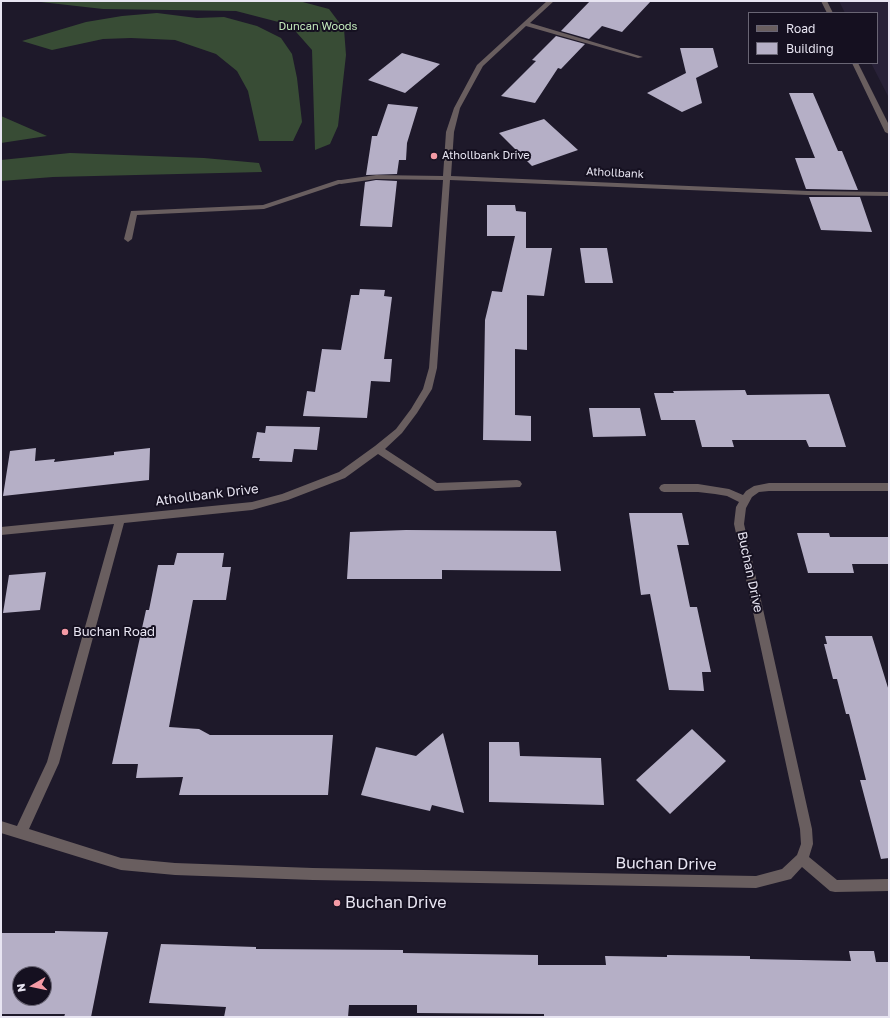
<!DOCTYPE html>
<style>
body{margin:0}
#map{position:relative;width:890px;height:1018px;overflow:hidden;background:#1e192a;font-family:"Golos Text",sans-serif}
canvas{display:block}
.frame{position:absolute;inset:0;border:2px solid #e8e5f2;pointer-events:none}
.legend{position:absolute;left:748px;top:12px;width:130px;height:52px;box-sizing:border-box;background:#151020;border:1px solid #696574;margin:0;padding:5px 7px;list-style:none;font-size:12px;color:#e8e5f2}
.legend li{display:flex;align-items:center;gap:8px;height:20px}
.legend b{width:20px;border:1px solid #696574}
.north{position:absolute;left:12px;top:966px;width:40px;height:40px;box-sizing:border-box;background:#151020;border:1px solid #696574;border-radius:50%;rotate:261deg;font-size:11px;font-weight:700;line-height:16px;text-align:center;color:#e8e5f2}
.north::after{content:'';display:block;margin:auto;width:14px;height:18px;background:#f49aa5;clip-path:polygon(50% 0,100% 100%,50% 72%,0 100%)}
</style>
<div id="map">
<canvas width="890" height="1018"></canvas>
<div class="frame"></div>
<ul class="legend">
<li><b style="height:5px;background:#695e5f"></b>Road</li>
<li><b style="height:11px;background:#b5afc6"></b>Building</li>
</ul>
<div class="north">N</div>
</div>
<script>
const c = document.querySelector('canvas').getContext('2d');
c.lineJoin = 'round';
function fill(path, color) {
  c.fillStyle = color;
  c.fill(path, 'evenodd');
}
function toPath(rows) {
  const path = new Path2D();
  for (const r of rows) {
    path.moveTo(r[0], r[1]);
    for (let i = 2; i < r.length; i += 2) path.lineTo(r[i], r[i + 1]);
  }
  return path;
}
function strokePath(path, color, width, dash) {
  c.strokeStyle = color;
  c.lineWidth = width;
  c.lineCap = dash ? 'butt' : 'round';
  c.setLineDash(dash || []);
  c.stroke(path);
}
function label(font, color, halo, rows, align = 'center') {
  c.font = font + ' "Golos Text",sans-serif';
  c.lineWidth = 4;
  c.setLineDash([]);
  c.textBaseline = 'middle';
  c.strokeStyle = halo;
  c.fillStyle = color;
  for (const [text, x, y, turn = 0] of rows) {
    c.save();
    c.translate(x, y);
    c.rotate((+turn || 0) * Math.PI / 180);
    c.textAlign = isNaN(turn) ? turn : align;
    if (halo) c.strokeText(text, 0, 0);
    c.fillText(text, 0, 0);
    c.restore();
  }
}
const built = toPath([
 [839,1,889,1,889,98,871,63,877,63,877,13,845,13]
]);
const forest = toPath([
 [32,1,299,1,329,9,344,29,346,55,338,126,330,144,315,150,312,50,290,25,236,11,103,9],
 [157,13,197,18,224,17,257,26,281,38,292,54,297,78,302,122,293,141,259,141,248,91,237,71,216,54,175,40,131,38,103,39,52,50,22,41,86,22,122,16],
 [1,116,47,136,1,143],
 [70,153,204,158,259,163,262,172,53,177,1,181,1,160]
]);
const building = toPath([
 [590,1,651,1,622,32,602,26,589,39,561,31],
 [556,36,585,44,561,69,558,68,535,103,501,96,536,61,532,60],
 [680,48,713,48,718,67,696,78,702,103,682,112,647,93,686,73],
 [402,53,440,64,405,93,368,80],
 [789,93,813,93,838,151,842,151,858,190,806,189,795,158,815,158],
 [388,104,418,107,407,143,406,160,399,160,397,174,366,175,372,136,377,136],
 [544,119,578,150,532,166,499,133],
 [376,180,397,181,392,227,360,226,365,182],
 [809,197,860,197,872,232,821,230],
 [487,205,515,205,516,211,526,212,526,248,552,248,544,296,527,295,527,350,515,349,515,415,531,416,531,441,483,440,485,320,492,291,502,292,515,236,487,236],
 [580,248,607,248,613,283,585,283],
 [360,289,385,290,384,296,392,297,384,359,392,359,390,382,371,381,367,418,303,416,307,391,315,392,322,349,341,350,351,295,359,295],
 [745,390,747,395,829,394,846,447,809,447,806,440,732,440,734,447,702,447,695,420,661,420,654,393,674,393,673,391],
 [589,408,640,408,646,436,593,437],
 [266,426,320,427,317,450,294,449,292,462,259,461,260,458,252,458,257,432,265,433],
 [36,448,35,461,55,459,54,462,114,455,114,452,150,448,149,480,3,496,10,451],
 [629,513,682,513,689,545,677,545,690,607,697,607,711,672,702,672,704,691,669,690,650,594,641,595],
 [406,530,556,531,561,571,442,570,442,579,347,579,350,532],
 [797,533,829,533,830,537,889,537,889,564,852,564,854,573,808,573],
 [177,553,224,553,222,567,231,567,226,600,193,600,169,727,199,729,210,735,333,735,328,795,179,795,183,777,136,778,138,764,112,764,146,610,149,610,158,565,174,565],
 [46,572,40,610,3,613,9,575],
 [825,636,872,636,889,691,889,858,881,859,860,780,866,780,849,714,846,714,837,679,833,679,824,644,827,644],
 [692,729,726,761,670,814,636,780],
 [443,733,464,813,432,805,430,811,361,795,376,747,416,756],
 [489,742,519,742,520,756,601,758,604,805,489,802],
 [55,931,108,932,91,1017,64,1017,65,1014,1,1014,1,933,55,933],
 [20,974,44,974,44,998,20,998],
 [161,944,256,947,256,949,403,950,403,953,538,955,538,965,606,965,605,956,667,957,667,955,750,956,750,959,851,961,849,951,874,951,876,962,889,962,889,1017,544,1017,544,1014,417,1013,417,1005,349,1005,348,1017,224,1017,226,1007,149,1003]
]);
const service = toPath([
 [338,180,344,180,345,182,264,209,137,215,132,239,128,242,124,239,131,211,263,205,338,180]
]);
const minor = toPath([
 [547,1,554,1,530,23,643,57,638,58,526,26,483,66,460,108,454,132,451,176,808,191,889,192,889,196,808,195,450,180,437,368,432,389,417,413,402,433,385,449,437,483,517,480,520,481,522,484,520,487,435,491,378,454,345,478,288,500,252,510,124,523,59,763,29,829,121,858,175,863,313,868,756,876,782,869,797,855,801,844,800,829,734,524,736,507,739,502,727,496,715,494,698,492,664,492,661,491,659,488,661,485,664,484,698,484,729,489,743,495,746,491,754,486,769,483,889,483,889,491,769,491,759,492,752,497,746,508,744,524,812,829,813,844,809,857,837,880,889,879,889,891,835,892,830,891,802,867,791,879,756,888,313,880,175,875,121,870,1,833,1,821,17,826,47,762,114,524,1,535,1,527,252,502,282,494,339,472,375,446,396,429,411,409,423,389,429,368,443,180,376,179,341,184,337,182,341,180,376,175,443,176,446,132,454,108,477,65,547,1],
 [821,1,827,1,833,13,827,13,821,1],
 [852,63,858,63,889,125,889,134,885,132,852,63]
]);
const markers = [
 [434,156,4,"#f49aa5"],
 [65,632,4,"#f49aa5"],
 [337,903,4,"#f49aa5"]
];
const farParknames = [
 ["Duncan Woods",318,27]
];
const farPoinames = [
 ["Athollbank Drive",442,156]
];
const farStreetnames = [
 ["Athollbank",615,173,3]
];
const streetNames = [
 ["Athollbank Drive",207,495,-7],
 ["Buchan Drive",750,572,78]
];
const poiNames = [
 ["Buchan Road",73,632]
];
const nearStreetnames = [
 ["Buchan Drive",666,864,1]
];
const nearPoinames = [
 ["Buchan Drive",345,903]
];
fill(built, '#282138');
fill(forest, '#384c35');
fill(building, '#b5afc6');
fill(service, '#695e5f');
fill(minor, '#695e5f');
for (const [x, y, r, color] of markers) {
  const dot = new Path2D();
  dot.arc(x, y, r, 0, 2 * Math.PI);
  c.fillStyle = color;
  c.fill(dot);
  strokePath(dot, '#151020', 1.5);
}
label('11px', '#c1e8ba', '#151020', farParknames);
label('11px', '#e8e5f2', '#151020', farPoinames, 'left');
label('11px', '#e8e5f2', '#151020', farStreetnames);
label('13px', '#e8e5f2', '#151020', streetNames);
label('13px', '#e8e5f2', '#151020', poiNames, 'left');
label('16px', '#e8e5f2', '#151020', nearStreetnames);
label('16px', '#e8e5f2', '#151020', nearPoinames, 'left');
</script>
